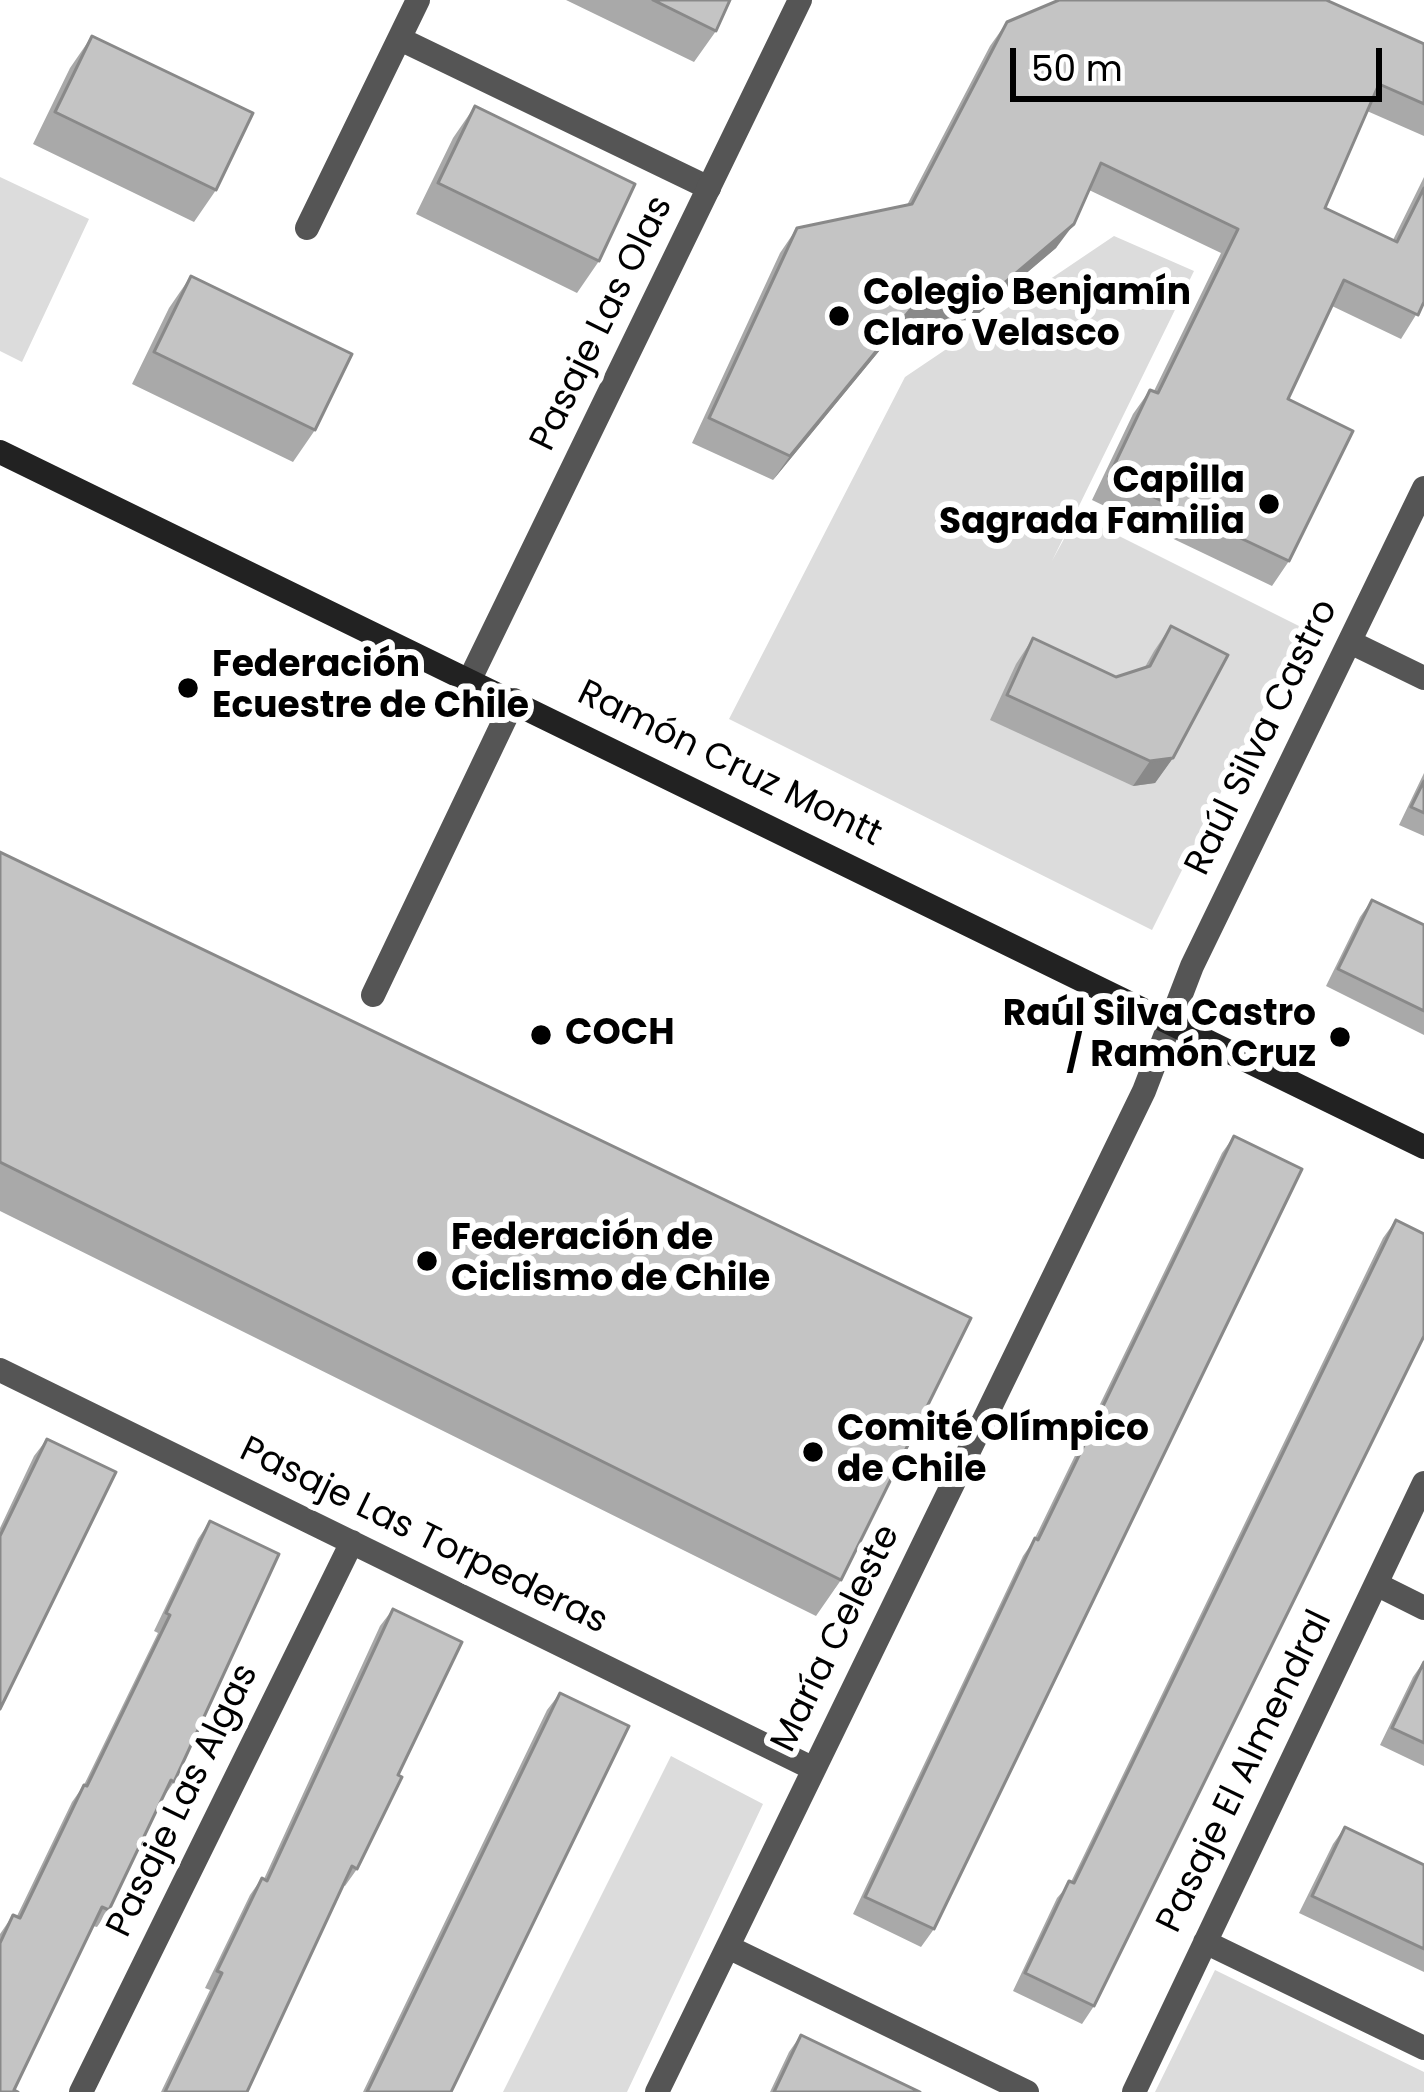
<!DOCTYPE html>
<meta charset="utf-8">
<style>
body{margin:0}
#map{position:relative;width:1424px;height:2092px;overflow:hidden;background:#fff;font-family:Poppins,sans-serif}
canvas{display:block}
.scale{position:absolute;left:1010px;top:48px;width:372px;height:54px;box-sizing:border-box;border:6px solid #000;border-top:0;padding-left:15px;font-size:36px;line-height:42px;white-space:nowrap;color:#000;-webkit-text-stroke:9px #fff;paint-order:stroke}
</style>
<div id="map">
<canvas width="1424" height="2092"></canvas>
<div class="scale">50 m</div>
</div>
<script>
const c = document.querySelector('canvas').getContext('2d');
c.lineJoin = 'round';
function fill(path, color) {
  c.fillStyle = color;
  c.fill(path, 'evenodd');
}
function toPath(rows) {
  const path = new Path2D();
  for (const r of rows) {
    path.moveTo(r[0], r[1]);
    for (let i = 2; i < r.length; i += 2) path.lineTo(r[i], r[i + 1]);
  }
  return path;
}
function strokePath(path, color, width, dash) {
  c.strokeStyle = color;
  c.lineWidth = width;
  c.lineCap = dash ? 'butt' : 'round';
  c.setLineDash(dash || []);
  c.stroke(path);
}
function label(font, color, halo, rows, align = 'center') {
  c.font = font + ' Poppins,sans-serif';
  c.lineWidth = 12;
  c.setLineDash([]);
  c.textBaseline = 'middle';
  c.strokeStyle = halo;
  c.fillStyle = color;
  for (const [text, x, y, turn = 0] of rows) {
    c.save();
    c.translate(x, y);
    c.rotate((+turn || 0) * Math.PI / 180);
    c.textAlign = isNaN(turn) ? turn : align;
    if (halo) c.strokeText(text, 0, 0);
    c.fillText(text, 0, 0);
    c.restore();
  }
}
const green = toPath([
 [0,177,89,219,22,362,0,351],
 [1114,236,1194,271,1052,561,1077,515,1303,628,1152,930,729,719,905,377],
 [671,1756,763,1804,627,2092,503,2092],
 [1215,1970,1424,2072,1424,2092,1155,2092]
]);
const lane = toPath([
 [400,39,709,188],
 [307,228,418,0],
 [373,995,514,700]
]);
const street = toPath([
 [1350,642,1424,678],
 [470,679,800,0],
 [0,1370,814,1769],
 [1376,1584,1424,1608],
 [1205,1942,1424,2048],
 [728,1947,1027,2092],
 [81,2092,352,1542],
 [657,2092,1144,1091,1192,966,1424,488],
 [1134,2092,1424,1483]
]);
const secondary = toPath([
 [0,452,1424,1147]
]);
const wall = toPath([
 [566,0,730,0,716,31,694,62],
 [1007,22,1424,44,1424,136,1367,111,1325,208,1393,240,1424,177,1424,302,1401,339,1332,306,1288,399,1289,561,1272,586,1092,500,1133,414,1150,390,1154,391,1221,253,1089,190,1056,248,971,320,903,322,773,480,692,443,780,253,797,228,907,205,990,46],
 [92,36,216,190,194,222,33,144,70,68],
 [475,106,599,261,577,293,416,214,453,138],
 [191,276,315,430,293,462,132,384,169,308],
 [1171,626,1173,758,1155,783,1133,786,990,720,1016,664,1033,638,1116,677,1145,667,1154,651],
 [1424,773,1424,836,1399,825],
 [0,852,841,1580,816,1616,0,1211],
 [1372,900,1424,925,1424,1035,1326,986,1360,917],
 [1234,1136,934,1929,921,1947,853,1914,1023,1556,1034,1540,1222,1153],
 [1396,1220,1094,2006,1082,2024,1013,1991,1057,1898,1071,1882,1383,1238],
 [47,1439,0,1709,0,1528,34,1456],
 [210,1521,174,1782,162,1799,109,1910,97,1927,93,1926,0,2092,0,1934,13,1915,17,1916,72,1802,84,1785,158,1633,154,1631,198,1539],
 [393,1609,398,1775,357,1869,345,1886,343,1885,247,2092,161,2092,210,1990,205,1988,250,1895,262,1878,264,1879,380,1626],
 [1424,1661,1424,1766,1380,1745,1413,1677],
 [560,1693,451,2092,363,2092,547,1710],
 [1345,1827,1424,1865,1424,1972,1299,1913,1333,1844],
 [801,2035,920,2092,770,2092,789,2052]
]);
const shadedWall = toPath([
 [1074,224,1056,248,971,320,903,322,773,480,790,456,920,298],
 [1173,758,1155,783,1133,786,1150,761]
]);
const building = toPath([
 [653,0,730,0,716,31,653,0],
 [1059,0,1326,0,1424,44,1424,104,1379,84,1325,208,1397,242,1424,188,1424,302,1418,315,1344,280,1288,399,1353,431,1289,561,1109,476,1150,390,1158,393,1238,229,1101,163,1074,224,989,296,920,298,790,456,709,418,797,228,912,204,1007,22,1059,0],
 [92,36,253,113,216,190,55,112,92,36],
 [475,106,635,184,599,261,438,183,475,106],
 [191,276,352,354,315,430,154,352,191,276],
 [1171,626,1228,655,1173,758,1150,761,1007,695,1033,638,1116,677,1150,666,1171,626],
 [1424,781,1424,813,1411,807,1424,781],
 [0,852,971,1318,841,1580,0,1162,0,852],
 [1372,900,1424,925,1424,1011,1338,969,1372,900],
 [1234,1136,1302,1169,934,1929,865,1897,1035,1538,1038,1540,1234,1136],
 [1396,1220,1424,1234,1424,1336,1094,2006,1025,1973,1069,1881,1074,1883,1396,1220],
 [47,1439,116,1472,0,1709,0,1536,47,1439],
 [210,1521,279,1554,174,1782,171,1780,109,1910,102,1907,14,2090,18,2092,0,2092,0,1943,13,1915,20,1918,84,1785,87,1786,170,1615,166,1613,210,1521],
 [393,1609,462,1642,398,1775,402,1777,357,1869,352,1866,247,2092,165,2092,222,1973,217,1971,262,1878,267,1881,393,1609],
 [1424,1662,1424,1743,1392,1728,1424,1662],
 [560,1693,629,1726,451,2092,367,2092,560,1693],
 [1345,1827,1424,1865,1424,1949,1312,1896,1345,1827],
 [801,2035,920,2092,774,2092,801,2035]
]);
const markers = [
 [839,316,12,"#000"],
 [1269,504,12,"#000"],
 [188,688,12,"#000"],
 [541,1035,12,"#000"],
 [1340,1037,12,"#000"],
 [427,1261,12,"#000"],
 [813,1452,12,"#000"]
];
const poiNames = [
 ["Colegio Benjamín",863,295],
 ["Claro Velasco",863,336],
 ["Capilla",1245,483,"right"],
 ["Sagrada Familia",1245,524,"right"],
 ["Federación",212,667],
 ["Ecuestre de Chile",212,708],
 ["Raúl Silva Castro",1316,1016,"right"],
 ["/ Ramón Cruz",1316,1057,"right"],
 ["COCH",565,1035],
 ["Federación de",451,1240],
 ["Ciclismo de Chile",451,1281],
 ["Comité Olímpico",837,1431],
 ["de Chile",837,1472]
];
const streetNames = [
 ["Pasaje Las Olas",603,324,-64],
 ["Raúl Silva Castro",1263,738,-64],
 ["Ramón Cruz Montt",729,765,26],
 ["Pasaje Las Torpederas",423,1537,26],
 ["María Celeste",837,1639,-64],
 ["Pasaje El Almendral",1246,1772,-64],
 ["Pasaje Las Algas",184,1801,-64]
];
fill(green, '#dcdcdc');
strokePath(lane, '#555', 24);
strokePath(street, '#555', 24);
strokePath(secondary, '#222', 24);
fill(wall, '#a9a9a9');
fill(shadedWall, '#898989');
fill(building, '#c4c4c4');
strokePath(building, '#898989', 3);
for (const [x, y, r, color] of markers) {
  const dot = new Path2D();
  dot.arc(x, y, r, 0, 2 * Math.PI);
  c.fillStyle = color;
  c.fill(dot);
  strokePath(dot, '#fff', 4.5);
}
label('bold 36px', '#000', '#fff', poiNames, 'left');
label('36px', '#000', '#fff', streetNames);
</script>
